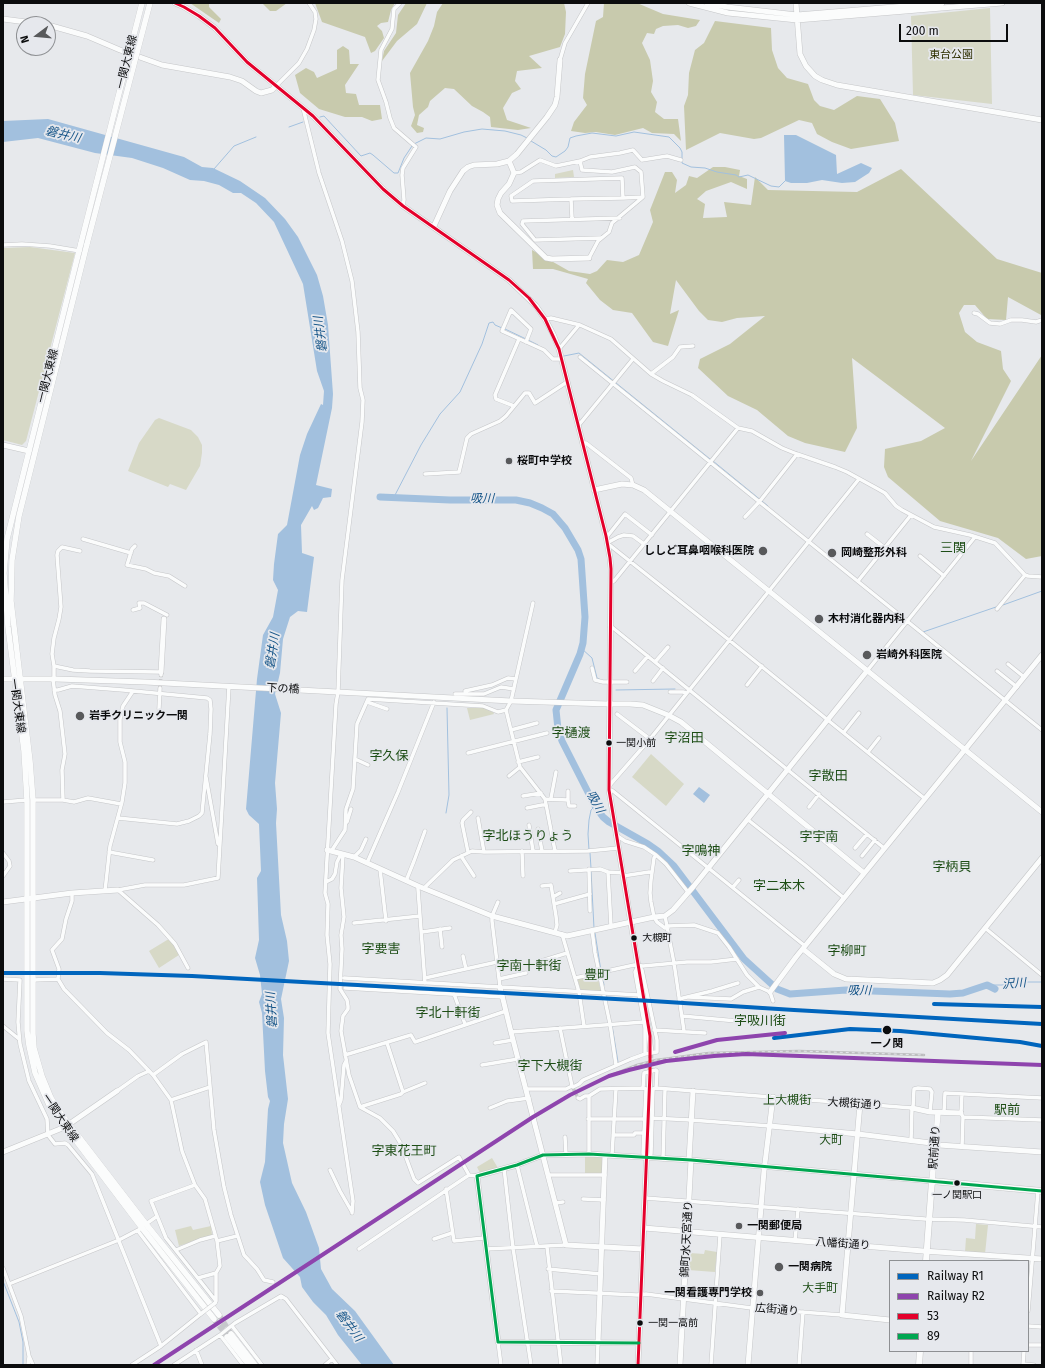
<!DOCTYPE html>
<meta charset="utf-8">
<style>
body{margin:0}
#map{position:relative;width:1045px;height:1368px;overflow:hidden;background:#e7e9ec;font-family:"Fira Sans",sans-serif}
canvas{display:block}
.frame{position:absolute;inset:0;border:4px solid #0b0c0d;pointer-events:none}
.legend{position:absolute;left:889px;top:1260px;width:140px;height:92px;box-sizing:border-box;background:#e6e8ed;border:1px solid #8e9093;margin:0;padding:5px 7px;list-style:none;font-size:12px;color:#0b0c0d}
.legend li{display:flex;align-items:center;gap:8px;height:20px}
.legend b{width:20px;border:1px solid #8e9093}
.north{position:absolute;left:16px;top:16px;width:40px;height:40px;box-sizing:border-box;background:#e6e8ed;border:1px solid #8e9093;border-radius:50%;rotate:254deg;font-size:11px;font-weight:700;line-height:16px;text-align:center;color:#0b0c0d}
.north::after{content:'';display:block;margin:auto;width:14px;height:18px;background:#58595b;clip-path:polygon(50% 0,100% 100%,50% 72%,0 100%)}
.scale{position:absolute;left:899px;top:24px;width:109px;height:18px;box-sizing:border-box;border:2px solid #0b0c0d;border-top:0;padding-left:5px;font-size:12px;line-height:14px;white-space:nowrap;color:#0b0c0d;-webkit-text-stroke:3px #e6e8ed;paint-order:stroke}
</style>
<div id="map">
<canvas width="1045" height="1368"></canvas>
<div class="frame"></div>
<ul class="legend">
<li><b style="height:5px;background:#0065bd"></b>Railway R1</li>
<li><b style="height:5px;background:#8e44ad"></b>Railway R2</li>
<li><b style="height:5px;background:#e4002b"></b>53</li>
<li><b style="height:5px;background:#00a651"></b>89</li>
</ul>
<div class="north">N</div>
<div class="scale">200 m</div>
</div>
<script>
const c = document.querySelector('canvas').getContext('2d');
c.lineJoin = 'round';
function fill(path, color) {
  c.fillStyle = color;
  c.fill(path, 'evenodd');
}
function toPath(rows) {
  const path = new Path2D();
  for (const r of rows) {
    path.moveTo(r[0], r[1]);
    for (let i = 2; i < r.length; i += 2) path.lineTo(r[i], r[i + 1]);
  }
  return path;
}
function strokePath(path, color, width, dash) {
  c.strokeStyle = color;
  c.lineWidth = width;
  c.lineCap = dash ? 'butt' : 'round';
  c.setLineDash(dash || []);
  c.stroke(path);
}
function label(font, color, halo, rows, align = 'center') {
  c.font = font + ' "Fira Sans","Noto Sans JP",sans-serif';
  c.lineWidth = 3.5;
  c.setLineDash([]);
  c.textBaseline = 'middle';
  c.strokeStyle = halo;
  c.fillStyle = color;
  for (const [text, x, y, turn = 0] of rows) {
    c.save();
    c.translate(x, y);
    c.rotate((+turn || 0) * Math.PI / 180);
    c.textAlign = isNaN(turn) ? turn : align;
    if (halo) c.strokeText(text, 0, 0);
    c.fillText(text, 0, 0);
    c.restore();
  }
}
const green = toPath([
 [990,8,992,104,913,95,911,16],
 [573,170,574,177,555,178,555,174],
 [30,247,75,253,26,441,22,445,3,440,3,248],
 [159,418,191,430,198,437,202,445,202,453,200,466,186,490,170,484,168,487,128,471,139,443,155,420],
 [467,708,484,708,493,712,494,714,470,720],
 [651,754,684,784,666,806,632,777],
 [172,937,182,953,159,968,149,951],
 [597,974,601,992,581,991,577,978],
 [585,1155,604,1156,603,1174,585,1173],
 [492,1158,498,1168,480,1173,477,1167],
 [976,1224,988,1225,985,1254,965,1252,966,1238,975,1239],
 [191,1226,193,1230,211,1226,212,1235,179,1246,175,1230],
 [705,1250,717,1252,715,1272,688,1270,690,1253,704,1254]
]);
const forest = toPath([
 [190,3,209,3,209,7,221,19,219,23],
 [262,3,287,3,276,11,270,11],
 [315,3,395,3,391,10,388,22,381,23,377,26,382,31,384,38,375,51,371,53,365,37,322,22],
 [406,3,427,3,417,24,397,41,382,61,384,51,396,33,398,15],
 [443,3,564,3,566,12,565,34,560,47,529,56,542,68,517,71,515,81,521,89,512,93,503,108,507,120,531,128,518,130,491,127,490,117,483,112,472,106,454,89,445,88,430,101,428,107,419,115,417,125,424,128,423,132,417,133,411,126,415,115,413,107,410,73,428,41,434,26,437,12],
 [604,3,637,3,663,14,700,20,696,26,688,28,678,25,663,26,656,29,654,34,647,33,642,43,650,60,653,81,651,92,657,102,655,112,664,119,678,119,681,141,674,134,652,133,643,128,615,135,596,132,585,133,571,131,574,122,587,105,583,98,585,74,596,21,603,17],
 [715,21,771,28,772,50,778,68,787,78,808,84,814,100,820,106,834,110,857,96,880,99,895,123,899,141,851,149,832,142,817,134,812,123,799,120,761,138,754,139,720,133,686,150,684,106,688,95,689,73,695,50,704,43],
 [343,46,349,50,350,64,359,64,345,85,346,93,356,94,359,105,380,105,382,119,372,121,362,117,345,117,319,109,300,93,295,75,306,68,314,72,317,78,337,69,337,50],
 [713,167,725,167,740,170,739,176,747,179,747,189,731,182,706,191,697,199,705,204,703,218,727,217,724,202,751,205,755,177,768,190,857,192,901,169,997,259,1042,273,1042,314,1041,315,1008,297,1006,320,987,319,975,305,964,305,959,313,965,332,977,342,1001,351,1003,369,1011,381,971,461,1042,355,1042,556,1026,559,998,538,940,521,888,477,884,467,885,449,921,441,945,428,852,358,857,428,845,452,805,443,788,436,757,410,728,396,698,368,700,359,730,344,765,316,737,318,722,322,708,320,699,311,676,280,670,314,679,310,668,346,653,342,632,313,613,310,600,300,586,283,588,279,553,269,533,269,532,250,569,271,590,274,597,271,607,260,623,262,639,255,653,222,650,210,665,172,672,172,677,180,675,193,686,185,689,176,697,178]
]);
const water = toPath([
 [48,119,184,157,202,167,213,168,240,181,265,198,285,219,298,237,317,275,323,296,328,325,333,394,332,408,316,485,332,489,331,497,323,498,318,508,314,510,312,506,301,525,302,553,314,557,307,612,298,611,290,617,283,639,280,673,275,694,281,713,275,783,277,809,276,823,281,915,287,941,289,961,281,999,284,1018,283,1055,288,1099,284,1124,283,1143,292,1183,306,1212,319,1248,321,1269,332,1289,355,1311,394,1365,362,1365,338,1335,326,1315,313,1302,302,1287,300,1277,283,1258,265,1205,260,1182,265,1162,268,1109,270,1101,268,1097,265,1071,262,1013,259,1002,262,994,260,975,255,958,259,940,257,878,261,871,259,824,249,815,246,809,257,679,263,635,273,617,278,590,273,580,274,564,278,534,287,525,300,455,307,434,321,404,323,405,324,391,317,371,303,284,274,222,256,203,241,193,233,193,219,185,204,181,190,180,163,168,132,158,95,153,38,138,3,142,3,121],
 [784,135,796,135,836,155,837,174,861,163,872,168,869,173,855,182,842,183,822,180,807,183,791,183,785,181],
 [699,787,710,795,704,803,693,794]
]);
const stream = toPath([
 [320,117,324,116,361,156,370,153,373,155,394,173,398,173,404,158,412,146],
 [289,127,303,122],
 [531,141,546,150,552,156,556,157,565,151,568,147,570,138,576,136,592,133,616,136,634,132,669,137,680,148,682,152,682,159],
 [414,144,426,138,440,139,464,132,482,129,505,131,521,135,527,138],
 [682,162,682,163,691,167,705,168,717,172,736,175,739,177,748,175,771,186,779,187,785,181],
 [214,169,234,146,256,137],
 [505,329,526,339],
 [528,340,538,345],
 [564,356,579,353,710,459],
 [713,461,768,506],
 [394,497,421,445,440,414,460,392,482,344,489,323,493,322,495,325,502,328],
 [1003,605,1042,591],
 [923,632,996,607],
 [581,648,592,658,597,678,601,680],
 [616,690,675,689],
 [446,813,449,795,447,708],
 [589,850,588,834,589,820,591,810,595,806],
 [590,853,591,868],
 [591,871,594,928],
 [595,933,601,971],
 [602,974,604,985],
 [987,985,1002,985,1020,982,1042,982],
 [612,1025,618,1062],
 [3,1281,19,1322,23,1342,23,1365]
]);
const river = toPath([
 [380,497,450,500,516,500,530,503,542,508,553,514,565,528,578,550,581,559,585,617,583,643,580,654,556,710,558,729,562,741,595,806,603,817,609,822,648,844,658,851,674,866,744,959,777,989,790,994,846,990,950,994,963,993,987,985,995,989]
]);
const streetTunnel = toPath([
 [160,688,161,675],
 [573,1088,578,1098]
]);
const secondaryTunnel = toPath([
 [650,1073,651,1052]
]);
const primaryTunnel = toPath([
 [219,1315,231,1334],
 [214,1319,227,1336]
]);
const street = toPath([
 [400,3,394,9,392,29,381,50,378,80,386,102,390,118,394,128,416,147,403,168,402,175,404,200,403,206],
 [560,60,565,43,588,3],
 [276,86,299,63,307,49,314,30,316,19,315,12,309,3],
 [303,108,319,173,342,241,352,281,358,332,360,388,363,400,362,422,342,580,338,692,336,704,325,893,328,904,327,935,330,964,328,1033,353,1201,352,1213],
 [580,161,590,157,620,153,633,150,642,160,667,156,681,160],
 [514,173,521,172,540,160,556,166,580,161,582,170,612,172,635,167,641,172,643,197,612,223,609,232,598,241,589,258],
 [623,198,622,178,533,181,511,196,512,201,571,199,623,198,643,197],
 [571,199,572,218],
 [601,238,535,240,522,224,523,221,620,218],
 [3,245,22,244,50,246,80,251],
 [974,313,978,314,990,323,1000,324,1011,320,1022,320,1036,322,1042,320],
 [545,319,551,318,580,325,611,339,651,374,663,381,692,395,738,428,752,431,782,448,797,454,835,467,847,472,878,489,885,493,896,506,902,510,934,527,970,535,995,543,1025,575,1028,576,1042,577],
 [526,342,531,329,511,310,502,331,544,350,553,359,562,359],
 [559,349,579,325],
 [580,357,1042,730],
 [651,374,673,357,680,347,693,346],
 [514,406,496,399,495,395,519,339],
 [578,426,633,359],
 [582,443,586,443,631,478,633,485],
 [425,474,459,472,467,438,471,434,500,421,506,416,525,393,529,393,535,403,567,382],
 [745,517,760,501,797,454],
 [867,534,885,548],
 [606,538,625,514,652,535],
 [83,539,131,553],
 [644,544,633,536,624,535,618,537,607,543,729,640,924,798],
 [135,546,132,549,127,565,146,569,154,573,169,576,185,586],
 [80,551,62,547,58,551,57,555,61,607,59,619,54,638,52,654,54,666,73,670,90,671,161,672,161,675],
 [920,556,944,576],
 [858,581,911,515],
 [611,582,614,581,738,428],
 [997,609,1025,575],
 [133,610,140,608,139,603,144,603,167,615],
 [610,627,613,628,884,848],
 [655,662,668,647],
 [1008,664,1024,677],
 [54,666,54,679],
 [592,668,595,680,603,682,627,682],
 [635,671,648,656],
 [867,671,975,537],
 [997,671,1017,687],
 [53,679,55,695,60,711,65,754,62,770,63,800],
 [653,681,663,668],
 [747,685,762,666],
 [54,690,58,690,72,686,123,690,207,698,210,700,211,709,210,734,202,813,199,816,189,821,177,824,118,818],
 [465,691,492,685,508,678,516,679],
 [670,692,683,692,686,693],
 [455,694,484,694,501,687,514,689],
 [367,702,387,709],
 [159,709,160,688],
 [506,710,511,701,533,603],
 [617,714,650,739],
 [511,730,537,723],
 [844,732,859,713],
 [868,752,879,738],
 [468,753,547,733],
 [355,759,368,765],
 [518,762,538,757],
 [509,776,520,767],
 [206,777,218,844],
 [609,786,650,739,859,479],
 [609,790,613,791,805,946],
 [523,796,541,793],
 [551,798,556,772],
 [545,799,568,800,569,806,575,806],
 [33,800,63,800,74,802,88,798,121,804],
 [568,800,568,791],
 [3,802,27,800],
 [809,807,819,794],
 [527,808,542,805,546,805],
 [478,818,484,852],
 [747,819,805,865,844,898],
 [347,822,351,809],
 [529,825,533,851],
 [538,829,542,851],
 [616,835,625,841,644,847,656,855,666,864,688,892],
 [855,848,867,834],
 [332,850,345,830,346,809,353,789,357,724,368,699,483,706,498,712,506,710,520,767,545,799,555,851],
 [522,851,523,876],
 [109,852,153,860],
 [468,852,462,823,463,820,471,812],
 [3,853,9,861,10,866,3,876],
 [343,855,341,888,344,917,341,935,342,949,340,989,347,1000,348,1006,348,1009,343,1016,341,1031,349,1075,360,1107,380,1118,393,1131,401,1144,414,1179,418,1183,459,1157,469,1175],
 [656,855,654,858,651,880,650,893,651,902,654,917,657,922,665,928,668,928],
 [461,856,474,876],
 [862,856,875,840],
 [354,857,361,850,366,839],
 [367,863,398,792,434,702],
 [380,869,386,921],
 [589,869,590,911],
 [570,871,600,869,608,872,623,873],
 [608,872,611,926],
 [623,876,649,872,652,873],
 [406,881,414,861,425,831],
 [326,882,332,879,335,874,337,862,341,854],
 [418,886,418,889,425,983],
 [542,886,551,885,556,916,557,925,555,932],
 [733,887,739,880],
 [424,888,453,860,472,851,484,852,588,851,618,848],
 [118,890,145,885,184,885,218,878,229,686],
 [118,890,158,925,175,944,188,968],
 [105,891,110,846,122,802,125,783,125,762,120,742,120,719,123,706,133,691],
 [72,893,72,901,66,919,62,939,52,950,59,969,58,979,64,989,107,1033,129,1050,153,1075,171,1100,182,1151,195,1185,205,1199,217,1241,220,1266,216,1273,216,1301,215,1303],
 [553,897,560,893],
 [498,902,492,916,492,921,500,987],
 [554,904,590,894],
 [665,916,674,963,684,1031],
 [354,923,420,916],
 [667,926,694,925,718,933,729,947,747,975,759,987],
 [985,928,1042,975],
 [440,929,442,947],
 [592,930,595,953,610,1024,616,1065],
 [422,932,450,928],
 [562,934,579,992,584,1026],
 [463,956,466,969],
 [538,962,567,953],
 [638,966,642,970,657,1040,657,1052,645,1054,645,1028,635,972,638,966],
 [344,978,639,995],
 [425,978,497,962],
 [575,978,634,965,643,966,687,962,711,962,737,959],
 [3,979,20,980,18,1022,20,1044,29,1081,47,1119,48,1135,55,1144,65,1143,68,1145,92,1174,161,1346],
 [499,979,526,973],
 [33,980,58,979],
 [345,988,503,997],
 [454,994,465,1024],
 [688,997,731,999,743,992,759,987,770,992,773,1001],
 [679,999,712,991,738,983],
 [682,1016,737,1021],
 [3,1026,19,1039],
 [654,1030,705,1033],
 [511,1032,644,1022],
 [495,1043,513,1040],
 [345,1055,411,1035,415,1042,506,1011],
 [482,1065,518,1059],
 [153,1075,182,1054,206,1042,214,1130,224,1187,231,1215,244,1255,257,1269,264,1280,273,1282],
 [573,1087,579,1084,583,1080,631,1059,645,1054],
 [643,1088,646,1089,643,1153,647,1157,651,1154,653,1089,656,1088,912,1108,911,1141],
 [526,1089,566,1089,572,1086,560,1028],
 [117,1091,138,1076,149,1071],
 [403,1092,425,1083],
 [962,1094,961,1113,963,1117,1042,1120],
 [578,1098,580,1099,585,1096,589,1096],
 [171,1100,210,1087],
 [339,1105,341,1100,344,1065,346,1061],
 [360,1107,401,1094,403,1092,387,1043],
 [490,1108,507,1101,529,1098],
 [913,1108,914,1089,918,1088,930,1089,932,1092,930,1112],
 [944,1112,945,1093,1042,1098],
 [652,1118,691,1120,770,1126],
 [588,1119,644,1119],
 [613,1135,634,1135,635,1133,644,1133],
 [565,1137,566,1154],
 [962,1147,963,1117],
 [589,1154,589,1096,600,1089,643,1088,644,1073,656,1070,657,1071,656,1088],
 [612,1155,616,1089],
 [663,1159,665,1089],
 [517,1165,537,1246],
 [504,1168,513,1248,531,1365],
 [330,1170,340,1191,352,1212],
 [548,1175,605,1175],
 [195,1185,151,1201,166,1238,216,1301],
 [446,1189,454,1241,484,1238],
 [645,1198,925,1219,964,1220,1042,1227],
 [583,1199,604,1200],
 [555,1203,563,1202],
 [146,1224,156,1217],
 [138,1231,201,1314],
 [434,1239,452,1233],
 [217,1241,237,1236],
 [795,1241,798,1209],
 [547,1247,561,1365],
 [359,1249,469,1175,477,1176],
 [486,1249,566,1245],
 [176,1250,200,1240,215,1236],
 [3,1268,21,1316,29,1356,33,1365],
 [548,1269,601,1274],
 [198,1278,216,1273],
 [9,1284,119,1240,142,1228],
 [551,1291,637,1295,646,1294,759,1309,842,1315],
 [1028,1311,1038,1191],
 [232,1326,262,1365],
 [1028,1326,1042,1327],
 [220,1335,243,1365],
 [498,1342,501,1365],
 [1028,1345,1042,1345],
 [196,1350,202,1365],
 [1023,1364,1034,1365],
 [28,1365,29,1357],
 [132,1365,161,1346,202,1313],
 [174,1365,220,1335,235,1323,281,1296,286,1299,337,1365],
 [325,1365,332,1359],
 [597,1365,598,1343],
 [711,1365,720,1235],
 [799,1365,803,1312],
 [971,1365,971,1351],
 [1023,1365,1024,1351]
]);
const secondary = toPath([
 [175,3,184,7,199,16,215,28,247,62,313,116,383,189,403,206,509,280,536,306,545,319,553,334,559,349,606,536,610,558,611,569,609,790,648,1027,651,1052],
 [689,3,728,13,797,20,1002,3],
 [707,3,727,7,797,15,942,3],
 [796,3,800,54,806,66,815,76,822,80,837,85,1042,120],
 [3,19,42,24],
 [48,25,87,36,120,50,162,65,230,77,242,81,256,91,261,93,272,90,276,86],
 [509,161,514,173,509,184,501,193,498,199,497,205,500,213,546,258,552,259,589,258],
 [434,226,450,191,463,171,468,167,474,165,497,164,509,161,517,154,547,117,555,105,557,97,560,60],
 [3,445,29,451],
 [594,490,622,484,633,485,644,490,1042,812],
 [161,672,164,619],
 [3,679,56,679,145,682,511,701,609,704,630,704,643,705,668,715,681,722,864,873],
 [327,850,354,857,418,886,492,916,567,936,654,917,665,916,673,910,693,887,867,671],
 [3,902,72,893,118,890],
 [803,949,834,974,846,979,933,983,940,980,947,975,1042,858],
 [500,987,511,1032,566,1245,643,1249],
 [770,992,796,957,1042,655],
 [860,1104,842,1315,890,1320],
 [912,1108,930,1112,961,1113],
 [770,1126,858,1134,931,1143,939,1145,1042,1152],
 [3,1152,65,1127,117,1091],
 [689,1160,693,1091],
 [644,1228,923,1251,1042,1259],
 [598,1343,605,1155],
 [639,1343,498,1342,477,1176,517,1165,543,1155,589,1154,691,1160,932,1181],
 [638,1365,650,1073],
 [680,1365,691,1160],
 [748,1365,764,1171,773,1097]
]);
const primary = toPath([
 [81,243,7,539,4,573,8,627,24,751,27,800,27,1031,29,1046,35,1073,49,1105,142,1228,214,1319],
 [87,244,19,516,12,560,11,601,30,761,33,800,33,1034,34,1048,42,1076,51,1098,59,1111,146,1224,219,1315],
 [932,1181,938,1113],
 [231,1334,255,1365],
 [227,1337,249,1365]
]);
const highway = toPath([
 [926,1261,932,1181,1042,1191],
 [919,1365,920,1351]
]);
const rail = toPath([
 [707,1004,794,1010,1042,1024],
 [934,1004,1042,1007],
 [774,1038,850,1029,900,1031,1020,1042,1042,1046],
 [675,1052,717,1040,779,1034],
 [609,1076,637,1065,656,1060,709,1053,799,1051,924,1055]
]);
const streetBridge = toPath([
 [202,1313,215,1303]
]);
const primaryBridge = toPath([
 [81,243,142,3],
 [87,244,150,3]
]);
const bus1 = toPath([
 [175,3,184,7,199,16,215,28,247,62,313,116,383,189,403,206,509,280,529,298,545,319,559,349,606,536,610,558,611,569,609,790,650,1036,650,1073,638,1365]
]);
const bus2 = toPath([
 [639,1343,498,1342,477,1176,517,1165,543,1155,589,1154,691,1160,1042,1191]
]);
const rail1 = toPath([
 [3,973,100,973,192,976,652,1001,794,1010,1042,1024],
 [934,1004,1042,1007],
 [774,1038,850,1029,900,1031,1020,1042,1042,1046]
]);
const rail2 = toPath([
 [675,1052,717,1040,785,1033],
 [154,1365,533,1117,570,1095,609,1076,629,1070,666,1061,714,1056,746,1054,1042,1065]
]);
const markers = [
 [509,461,4,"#58595b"],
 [763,551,5,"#58595b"],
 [832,553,5,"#58595b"],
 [819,619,5,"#58595b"],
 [867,655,5,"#58595b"],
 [80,716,5,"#58595b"],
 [609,743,3.5,"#0b0c0d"],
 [634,938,3.5,"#0b0c0d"],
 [887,1030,5,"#0b0c0d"],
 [957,1183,3.5,"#0b0c0d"],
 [739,1226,4,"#58595b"],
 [779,1267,5,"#58595b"],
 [760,1293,4,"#58595b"],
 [640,1323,3.5,"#0b0c0d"]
];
const busNames = [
 ["一関小前",616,743],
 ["大槻町",642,938],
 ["一ノ関駅口",957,1195,"center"],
 ["一関一高前",648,1323]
];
const parkNames = [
 ["東台公園",951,55]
];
const streetNames = [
 ["一関大東線",127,62,-76],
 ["一関大東線",48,376,-76],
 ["下の橋",283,689,3],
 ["一関大東線",17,706,82],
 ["大槻街通り",855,1104,4],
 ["一関大東線",60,1118,56],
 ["駅前通り",935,1147,-86],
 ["錦町水天宮通り",687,1239,-87],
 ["八幡街通り",843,1244,4],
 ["広街通り",777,1310,5]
];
const poiNames = [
 ["桜町中学校",517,461],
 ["ししど耳鼻咽喉科医院",754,551,"right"],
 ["岡崎整形外科",841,553],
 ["木村消化器内科",828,619],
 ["岩崎外科医院",876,655],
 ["岩手クリニック一関",89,716],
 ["一関郵便局",747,1226],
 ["一関病院",788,1267],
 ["一関看護専門学校",752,1293,"right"]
];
const stopNames = [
 ["一ノ関",887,1044]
];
const waterNames = [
 ["磐井川",63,135,13],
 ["磐井川",321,334,-97],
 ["吸川",482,499,1],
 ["磐井川",273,651,-82],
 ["吸川",595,802,61],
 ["沢川",1014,984,-4],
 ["吸川",859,991,1],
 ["磐井川",272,1010,-94],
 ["磐井川",349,1326,53]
];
const neighbourhoodNames = [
 ["上大槻街",787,1101],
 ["大町",831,1141],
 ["大手町",820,1289]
];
const quarterNames = [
 ["三関",953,548],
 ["字樋渡",571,733],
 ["字沼田",684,738],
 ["字久保",389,756],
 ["字散田",828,776],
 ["字北ほうりょう",528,836],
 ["字宇南",819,837],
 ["字鳴神",701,851],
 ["字柄貝",952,867],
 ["字二本木",779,886],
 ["字要害",381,949],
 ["字柳町",847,951],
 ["字南十軒街",529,966],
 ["豊町",597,975],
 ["字北十軒街",448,1013],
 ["字吸川街",760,1021],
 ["字下大槻街",550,1066],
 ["駅前",1007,1110],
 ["字東花王町",404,1151]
];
fill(green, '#d7d9c7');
fill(forest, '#c8caad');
fill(water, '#a2c0de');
strokePath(stream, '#a2c0de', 1);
strokePath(river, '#a2c0de', 7);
strokePath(streetTunnel, '#c6c8cb', 3.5, [3.5, 2]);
strokePath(secondaryTunnel, '#c6c8cb', 5, [5, 2.5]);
strokePath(primaryTunnel, '#c6c8cb', 5.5, [5.5, 3]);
strokePath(street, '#c5c6c8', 4.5);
strokePath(secondary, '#c5c6c8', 6);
strokePath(primary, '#c5c6c8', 6);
strokePath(highway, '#c5c6c8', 7);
strokePath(street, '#fbfcfc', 3.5);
strokePath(secondary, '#fbfcfc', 5);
strokePath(primary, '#fbfcfc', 5.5);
strokePath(highway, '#fbfcfc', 6);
strokePath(rail, '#bdbebf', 2.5);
strokePath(rail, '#e6e8ed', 1, [3]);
strokePath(streetBridge, '#c5c6c8', 4.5, []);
strokePath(primaryBridge, '#c5c6c8', 6, []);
strokePath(streetBridge, '#fbfcfc', 3.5);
strokePath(primaryBridge, '#fbfcfc', 5.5);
strokePath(bus1, '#e4002b', 3);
strokePath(bus2, '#00a651', 3);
strokePath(rail1, '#0065bd', 4);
strokePath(rail2, '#8e44ad', 4);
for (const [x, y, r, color] of markers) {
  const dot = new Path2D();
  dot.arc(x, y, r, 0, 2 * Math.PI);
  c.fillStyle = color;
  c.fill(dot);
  strokePath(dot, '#e6e8ed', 1.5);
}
label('10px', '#0b0c0d', '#e6e8ed', busNames, 'left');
label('11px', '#2e2f01', '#e6e8ed', parkNames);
label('11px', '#0b0c0d', '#e6e8ed', streetNames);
label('bold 11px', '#0b0c0d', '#e6e8ed', poiNames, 'left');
label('bold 11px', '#0b0c0d', '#e6e8ed', stopNames);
label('italic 12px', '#175689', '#e6e8ed', waterNames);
label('12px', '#1e4e16', '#e6e8ed', neighbourhoodNames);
label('13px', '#1e4e16', '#e6e8ed', quarterNames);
</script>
